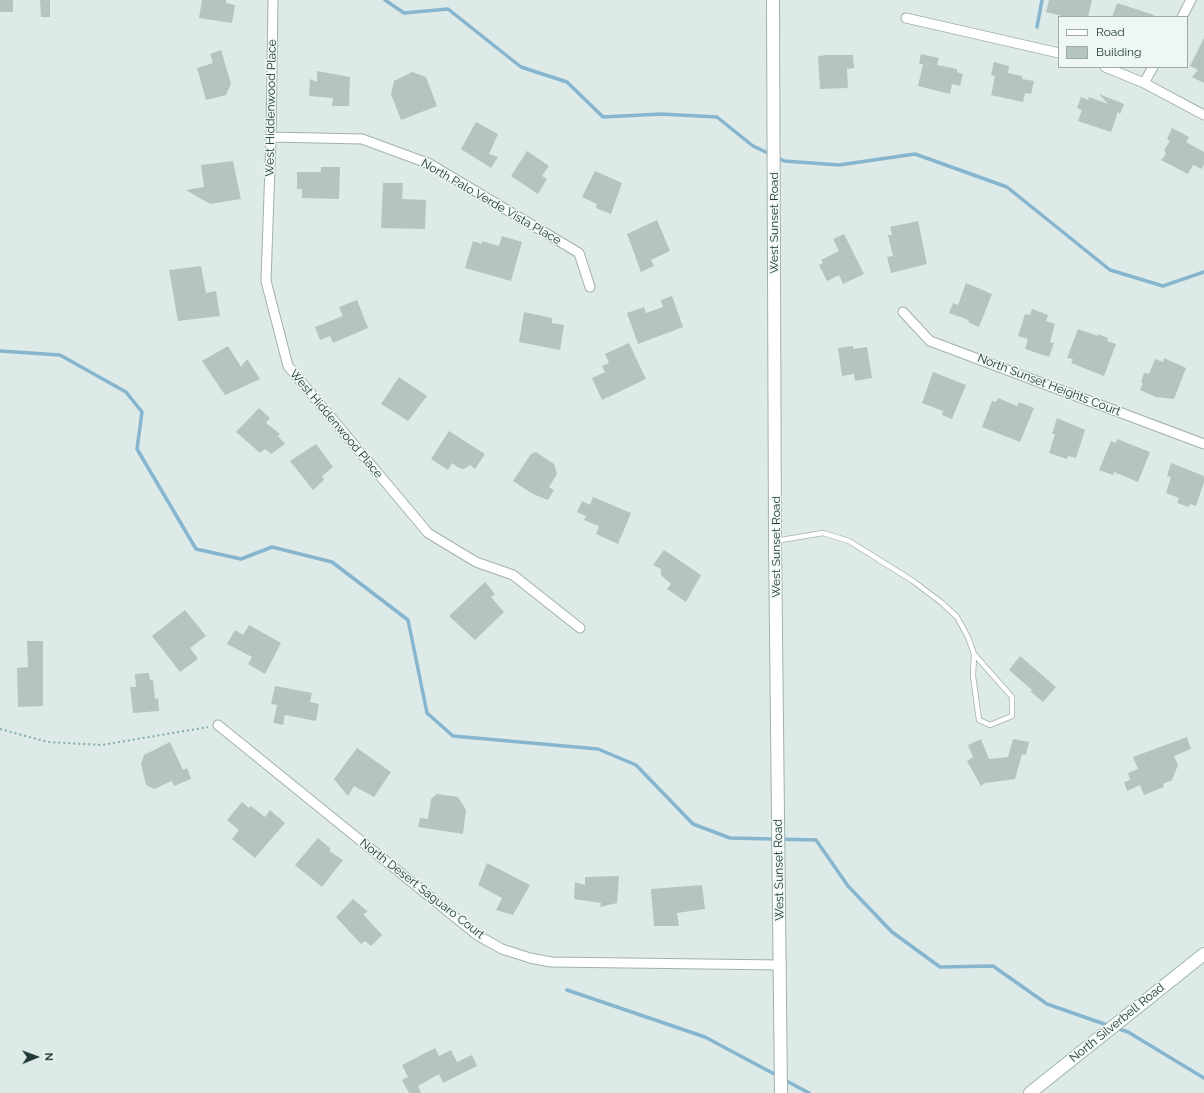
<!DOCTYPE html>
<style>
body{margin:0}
#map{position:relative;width:1204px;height:1093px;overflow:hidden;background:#deeae7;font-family:Raleway,sans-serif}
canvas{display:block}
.legend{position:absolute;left:1058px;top:16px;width:130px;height:52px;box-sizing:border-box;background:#eef7f4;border:1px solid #9caba8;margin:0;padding:5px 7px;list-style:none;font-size:12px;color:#203937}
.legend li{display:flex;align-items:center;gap:8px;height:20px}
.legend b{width:20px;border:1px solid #9caba8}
.north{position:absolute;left:16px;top:1037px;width:40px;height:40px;-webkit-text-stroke:3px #eef7f4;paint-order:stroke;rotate:89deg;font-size:11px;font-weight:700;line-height:16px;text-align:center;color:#203937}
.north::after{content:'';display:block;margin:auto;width:14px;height:18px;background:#203937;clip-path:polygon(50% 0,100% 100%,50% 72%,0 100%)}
</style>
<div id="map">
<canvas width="1204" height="1093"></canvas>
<ul class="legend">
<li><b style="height:5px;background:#fff"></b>Road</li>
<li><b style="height:11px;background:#b4c4c0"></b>Building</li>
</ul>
<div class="north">N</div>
</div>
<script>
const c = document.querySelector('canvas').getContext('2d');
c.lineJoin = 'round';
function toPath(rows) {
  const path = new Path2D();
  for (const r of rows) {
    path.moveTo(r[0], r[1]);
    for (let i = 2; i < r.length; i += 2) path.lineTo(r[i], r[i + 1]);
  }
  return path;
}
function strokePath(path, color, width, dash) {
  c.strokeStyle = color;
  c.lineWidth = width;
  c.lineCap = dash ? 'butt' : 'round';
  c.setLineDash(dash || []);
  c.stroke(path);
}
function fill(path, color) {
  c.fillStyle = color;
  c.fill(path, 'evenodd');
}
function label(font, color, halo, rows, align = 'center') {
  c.font = font + ' Raleway,sans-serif';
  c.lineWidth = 3;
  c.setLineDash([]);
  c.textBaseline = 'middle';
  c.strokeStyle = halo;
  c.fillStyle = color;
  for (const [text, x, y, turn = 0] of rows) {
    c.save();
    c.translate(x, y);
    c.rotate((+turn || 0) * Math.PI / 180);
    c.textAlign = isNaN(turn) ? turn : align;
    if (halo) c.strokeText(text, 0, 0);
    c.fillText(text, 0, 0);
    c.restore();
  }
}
const stream = toPath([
 [385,0,404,13,448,9,521,67,567,82,603,117,661,114,717,117,753,146,770,154],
 [1037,27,1042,0],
 [776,157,784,161,839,165,915,154,1007,187,1110,270,1163,286,1204,272],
 [0,351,60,355,126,392,142,412,137,449,196,549,241,559,272,547,332,562,408,620,427,713,453,736,598,749,636,765,693,824,730,838,816,840,848,886,892,932,940,967,993,966,1047,1004,1110,1026],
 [567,990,705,1037,778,1076],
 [1116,1028,1128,1032,1204,1078],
 [783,1079,809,1093]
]);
const building = toPath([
 [0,0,13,0,13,12,0,12],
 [40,0,50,0,50,17,41,17],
 [202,0,226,0,226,3,235,5,232,23,199,18],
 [1049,0,1092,0,1088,17,1066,17,1046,12],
 [1117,3,1154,15,1154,17,1112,17],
 [1204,38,1204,83,1192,77,1198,70,1190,66],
 [221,50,231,84,226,95,206,100,197,68,213,63,210,54],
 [921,54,939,58,937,65,957,69,957,72,963,74,960,86,952,84,950,94,918,86,923,64,919,64],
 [828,55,853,55,854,68,847,69,848,88,820,89,818,56],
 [994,62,1009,66,1008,73,1022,76,1022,79,1034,81,1031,94,1025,93,1023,102,991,95,995,76,991,75],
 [317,71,350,77,349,106,332,106,333,98,309,96,310,79,317,82],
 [412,72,426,77,437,106,401,120,391,94,394,81],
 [1099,94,1124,104,1120,114,1118,112,1111,132,1078,121,1082,110,1077,108,1081,97,1088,100,1089,97,1108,104],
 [476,122,498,134,489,154,498,157,491,168,461,149],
 [1172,128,1189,137,1186,142,1204,152,1204,164,1202,169,1193,165,1188,174,1161,160,1166,154,1164,150,1170,141,1167,139],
 [527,151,549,166,542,176,547,179,538,194,511,176],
 [233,161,241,199,210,204,186,190,204,187,201,165],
 [321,167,340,167,339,199,302,198,302,189,297,189,297,172,321,172],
 [595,171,622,183,611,214,596,208,597,204,582,197],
 [383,183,403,183,402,199,426,200,425,229,381,228],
 [657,220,670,251,651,260,654,266,641,272,627,234],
 [918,221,927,264,891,273,887,257,893,256,888,235,892,235,890,227],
 [844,234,864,274,843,284,839,275,827,281,819,265,823,263,821,260,839,251,833,239],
 [502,236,522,242,511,281,465,268,473,241,482,244,482,241,499,246],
 [201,266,206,293,216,291,220,316,178,321,169,270],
 [966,283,992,294,979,327,968,322,969,320,949,313,953,303,958,305],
 [672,296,683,327,638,344,627,313,644,307,646,313,663,307,661,300],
 [357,300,368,328,333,343,330,336,320,340,315,327,343,316,339,307],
 [1032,309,1048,315,1046,321,1055,324,1050,342,1054,343,1049,357,1025,349,1028,339,1018,336,1025,314,1030,315],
 [524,312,552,318,552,323,564,325,560,350,519,342],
 [1078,329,1098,336,1098,334,1108,338,1107,341,1116,344,1104,376,1071,363,1073,359,1067,358],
 [629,343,646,379,602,400,592,378,605,372,602,366,609,363,605,354],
 [228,346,241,367,247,359,260,379,225,395,202,361],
 [853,346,853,349,867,347,872,378,855,381,854,374,842,376,838,348],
 [1164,358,1186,368,1174,399,1156,397,1140,390,1143,383,1141,382,1144,373,1149,374,1155,359,1163,362],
 [933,372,966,385,952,419,942,415,943,411,922,403],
 [399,377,427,396,408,421,381,404],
 [998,398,1017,406,1019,402,1034,408,1020,442,982,427,992,401,996,402],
 [259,408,270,418,266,423,280,434,278,436,285,444,271,454,265,449,260,453,236,432],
 [1057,418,1085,430,1076,458,1068,456,1067,459,1049,453,1055,434,1052,434],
 [449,431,485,454,475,469,470,465,464,469,459,468,452,463,448,470,431,459],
 [1117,439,1150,452,1138,482,1114,472,1113,475,1099,470,1111,441,1116,443],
 [316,444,333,467,322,476,324,480,313,490,290,461],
 [536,452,554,464,557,474,549,487,554,490,548,500,533,494,513,481,531,454],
 [1171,463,1204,476,1204,482,1196,506,1190,504,1189,507,1177,503,1179,498,1166,493,1171,477,1167,476],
 [593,497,631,513,618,544,596,534,599,526,584,520,586,516,577,512,582,501,590,505],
 [664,550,701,575,686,602,667,589,671,584,661,575,661,569,653,565],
 [485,582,495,594,491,597,504,612,475,640,449,616],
 [185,610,206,636,190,648,198,659,180,672,152,636],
 [249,625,281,643,265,674,248,664,252,657,227,644,235,630,243,635],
 [27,641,43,641,43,706,18,707,17,668,28,667],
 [1020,656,1056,687,1043,702,1031,692,1032,690,1009,670],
 [149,673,150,680,153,680,155,699,158,698,159,711,133,713,130,687,136,687,135,674],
 [275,686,312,693,310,702,319,704,316,721,285,715,283,725,273,723,277,705,271,704],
 [1187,737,1191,749,1174,756,1178,765,1172,780,1163,784,1164,787,1144,795,1140,785,1127,791,1124,782,1130,780,1128,773,1138,769,1133,757],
 [981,739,989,759,1008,757,1013,739,1029,742,1026,755,1022,754,1015,779,985,783,981,786,967,761,973,757,968,745],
 [170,742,183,770,187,768,191,779,174,786,172,781,154,789,146,785,141,764,144,755],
 [357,748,391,772,374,797,354,786,348,796,334,779],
 [437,794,458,797,466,810,463,834,418,827,420,818,428,819,431,799],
 [242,802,249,808,251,806,265,817,270,810,285,823,255,858,232,839,239,830,227,820],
 [318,838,331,849,329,851,343,860,322,887,295,865],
 [487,863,530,885,513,915,496,910,502,898,478,885],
 [619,876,617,903,600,907,601,903,574,899,575,882,585,885,585,877],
 [702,885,705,909,677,913,679,926,654,926,651,889],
 [353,899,368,912,363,914,382,935,371,946,365,941,361,944,336,917],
 [435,1048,439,1056,451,1050,457,1062,472,1055,477,1066,443,1083,439,1074,418,1086,421,1093,409,1093,402,1080,408,1077,402,1065]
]);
const path = toPath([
 [0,729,48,742,102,745,208,727]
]);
const service = toPath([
 [775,541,823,533,849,541,913,581,942,603,957,617,968,637,974,654,973,676,979,720,990,725,1012,716,1012,697,974,654]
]);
const minor = toPath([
 [273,0,271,137,266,281,288,366,428,533,476,562,513,575,580,628],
 [1182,17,1191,0],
 [906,18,1059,53],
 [1105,67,1144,83,1204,115],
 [1144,83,1153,67],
 [271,137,362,139,430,164,579,253,590,287],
 [903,312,930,341,1204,444],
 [218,725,477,935,502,949,530,958,551,962,781,965]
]);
const tertiary = toPath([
 [773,0,775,541,781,1093]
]);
const secondary = toPath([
 [1030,1093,1204,954]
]);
const streetNames = [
 ["West Hiddenwood Place",271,108,-89],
 ["North Palo Verde Vista Place",491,202,30],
 ["West Sunset Road",774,223,-90],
 ["North Sunset Heights Court",1049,385,21],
 ["West Hiddenwood Place",336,424,50],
 ["West Sunset Road",776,547,-90],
 ["West Sunset Road",779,870,-91],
 ["North Desert Saguaro Court",422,889,38],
 ["North Silverbell Road",1117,1023,-39]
];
strokePath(stream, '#86b5cf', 3.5);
fill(building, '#b4c4c0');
strokePath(service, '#a1b1af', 6);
strokePath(minor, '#a1b1af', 11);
strokePath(tertiary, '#a1b1af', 14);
strokePath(secondary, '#9eb5b1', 14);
strokePath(path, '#7fada8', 2, [2, 3]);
strokePath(service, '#fff', 4.5);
strokePath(minor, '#fff', 9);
strokePath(tertiary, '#fff', 12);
strokePath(secondary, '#fff', 12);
label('12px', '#203937', '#eef7f4', streetNames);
</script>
